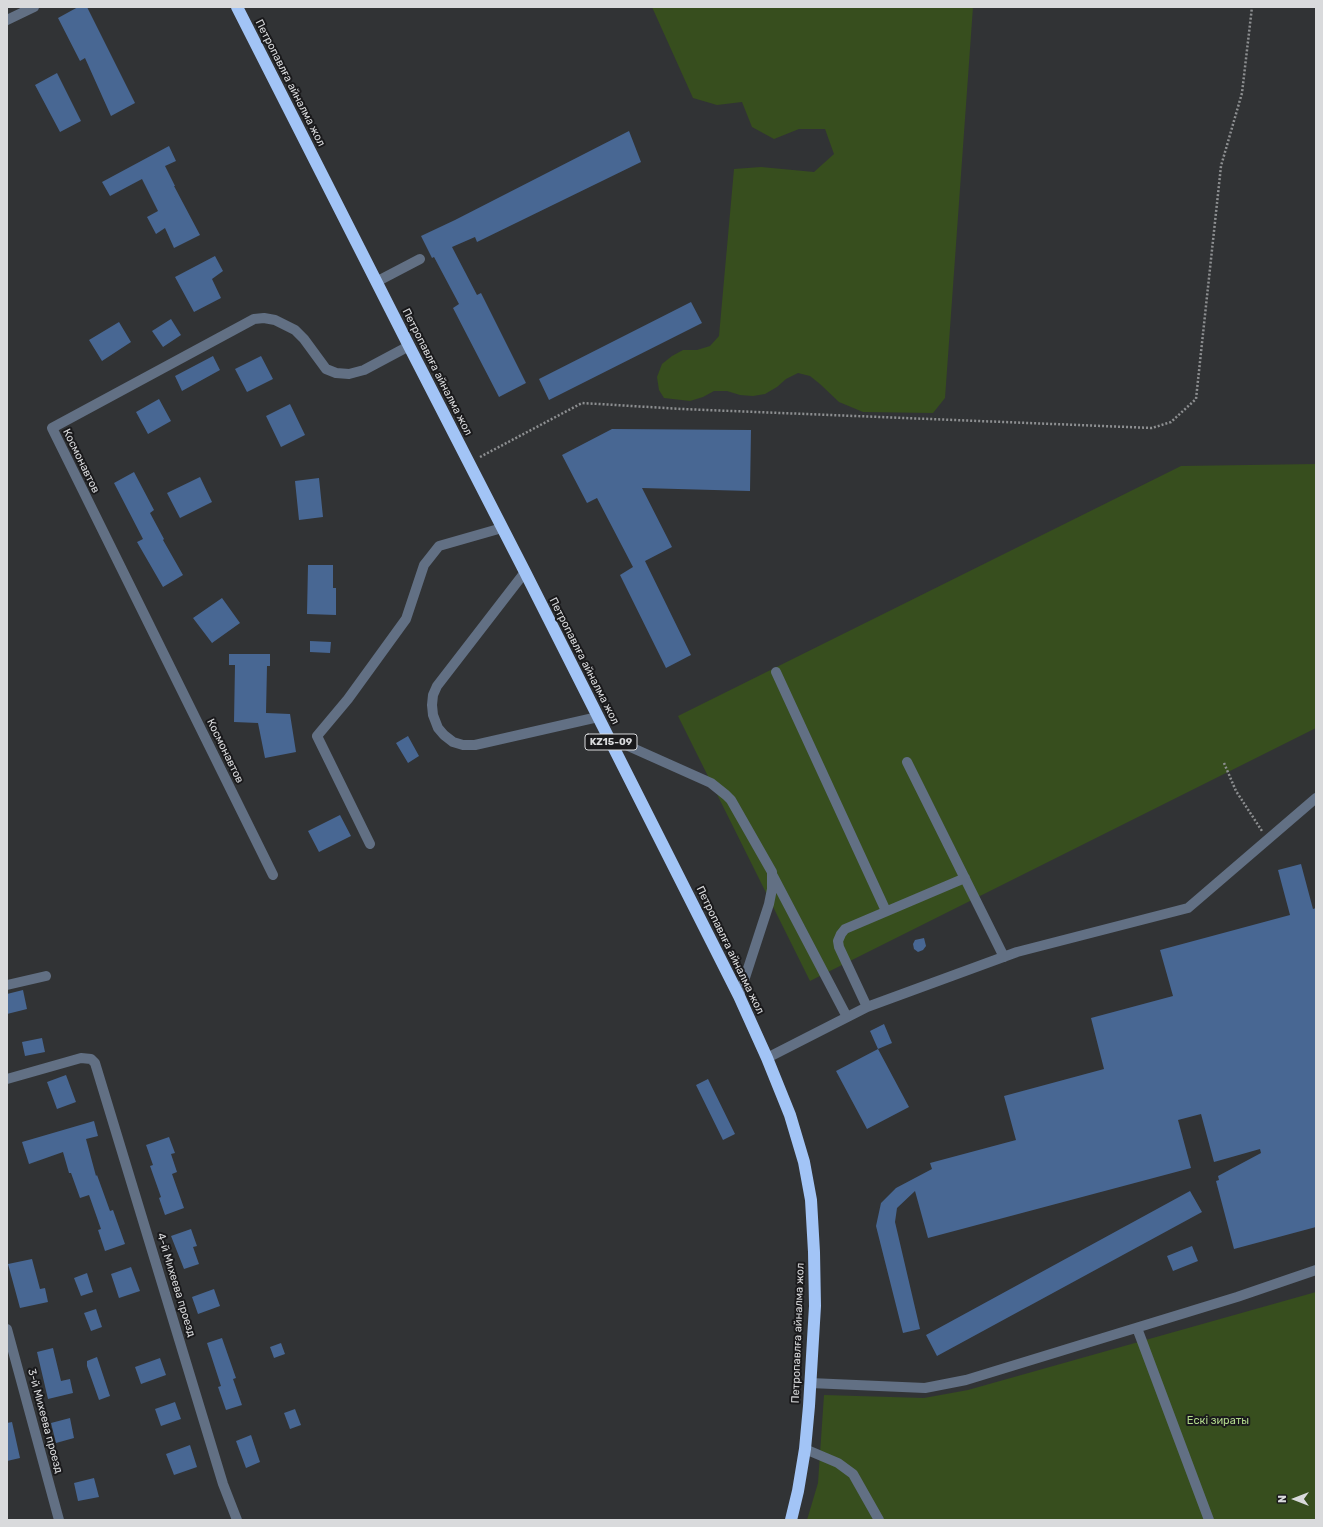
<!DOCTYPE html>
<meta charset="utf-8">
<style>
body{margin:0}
#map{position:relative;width:1323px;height:1527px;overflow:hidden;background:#313335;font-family:Rubik,sans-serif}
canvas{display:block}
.frame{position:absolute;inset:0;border:8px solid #d9dadc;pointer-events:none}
.north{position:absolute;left:1275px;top:1479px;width:40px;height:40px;-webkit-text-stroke:3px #1a1a1c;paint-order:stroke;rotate:270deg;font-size:11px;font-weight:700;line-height:16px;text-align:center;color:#d9dadc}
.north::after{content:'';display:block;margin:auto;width:14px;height:18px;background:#d9dadc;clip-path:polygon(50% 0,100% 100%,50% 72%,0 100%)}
</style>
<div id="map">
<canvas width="1323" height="1527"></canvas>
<div class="frame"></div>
<div class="north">N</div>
</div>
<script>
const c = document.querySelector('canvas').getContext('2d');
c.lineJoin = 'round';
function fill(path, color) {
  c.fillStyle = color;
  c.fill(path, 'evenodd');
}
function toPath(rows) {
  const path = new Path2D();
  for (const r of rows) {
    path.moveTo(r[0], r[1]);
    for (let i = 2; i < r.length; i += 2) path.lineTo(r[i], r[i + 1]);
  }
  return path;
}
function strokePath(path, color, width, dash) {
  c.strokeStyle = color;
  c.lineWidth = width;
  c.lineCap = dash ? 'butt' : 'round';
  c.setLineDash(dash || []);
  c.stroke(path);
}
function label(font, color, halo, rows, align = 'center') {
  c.font = font + ' Rubik,sans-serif';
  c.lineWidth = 4;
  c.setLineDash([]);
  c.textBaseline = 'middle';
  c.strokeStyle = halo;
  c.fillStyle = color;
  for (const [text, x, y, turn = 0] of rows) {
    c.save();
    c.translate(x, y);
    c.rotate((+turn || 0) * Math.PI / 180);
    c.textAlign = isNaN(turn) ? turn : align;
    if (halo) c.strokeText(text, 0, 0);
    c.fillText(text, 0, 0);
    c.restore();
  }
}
const green = toPath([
 [652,7,973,7,945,398,933,413,863,412,839,402,820,384,810,376,798,373,786,379,777,387,765,394,753,396,740,395,727,391,714,391,703,397,690,401,664,398,659,390,657,377,662,364,672,356,683,350,697,350,710,346,719,336,734,169,761,167,814,172,834,154,825,129,799,129,774,139,752,127,742,102,717,105,693,98],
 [1316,464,1316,728,810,981,678,716,1181,466],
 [1316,1292,1316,1520,807,1520,818,1483,824,1395,924,1398,968,1390]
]);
const building = toPath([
 [78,7,87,7,135,103,111,116,85,58,80,61,58,18],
 [57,73,81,121,60,132,35,85],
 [629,131,641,162,477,242,475,237,452,247,477,295,481,293,526,383,499,397,453,308,459,304,434,257,432,258,421,236,455,220],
 [169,146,176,161,165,166,175,186,174,186,200,235,174,248,165,228,156,234,147,217,158,211,142,179,110,196,102,182],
 [215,256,223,271,212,279,221,298,194,312,175,277],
 [691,302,702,323,549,400,539,379],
 [171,319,181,335,163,347,152,331],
 [119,322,131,342,102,361,89,340],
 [213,356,220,370,182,391,175,376],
 [261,356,273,379,247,392,235,369],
 [159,399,171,421,148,434,136,412],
 [290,404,305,435,281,447,266,416],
 [612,429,751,430,750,491,642,488,672,547,645,561,691,655,666,668,620,575,633,567,597,498,587,503,562,455],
 [134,472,154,510,150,513,164,539,163,540,183,575,163,587,137,542,143,539,114,483],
 [200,477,212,502,180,518,167,493],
 [319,478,323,517,299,520,295,481],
 [308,565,333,565,333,588,336,588,336,615,307,614],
 [222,598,240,623,212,643,193,618],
 [310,641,331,642,330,653,310,652],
 [229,654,270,654,270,666,267,666,266,713,290,714,296,752,265,758,258,723,234,722,235,665,229,665],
 [408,736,419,756,408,763,396,743],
 [340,815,351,836,319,852,308,831],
 [1301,864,1313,909,1316,908,1316,1227,1234,1249,1216,1181,1219,1180,1218,1176,1261,1153,1260,1149,1214,1162,1201,1114,1178,1120,1191,1168,928,1238,915,1191,897,1208,895,1222,920,1329,903,1333,876,1226,881,1203,896,1188,932,1169,930,1163,1016,1140,1004,1096,1104,1069,1091,1018,1173,996,1160,950,1290,915,1278,870],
 [924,938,926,946,923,950,918,952,914,949,913,944,915,940],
 [23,990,27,1009,7,1014,7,994],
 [884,1024,892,1043,878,1049,870,1031],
 [42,1038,45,1052,25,1056,22,1042],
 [878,1049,909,1107,867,1129,836,1071],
 [66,1075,76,1102,57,1109,47,1082],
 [708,1079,735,1134,723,1140,696,1085],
 [94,1121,98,1136,86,1139,96,1176,97,1175,110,1211,113,1210,125,1244,105,1251,98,1230,101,1229,89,1195,80,1198,71,1173,69,1173,63,1152,29,1164,22,1142],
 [169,1137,175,1153,171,1154,177,1172,172,1174,184,1208,165,1215,159,1198,161,1197,150,1166,153,1165,146,1145],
 [1190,1191,1202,1212,937,1356,926,1335],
 [191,1229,197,1246,193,1247,199,1264,184,1269,171,1236],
 [1192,1246,1198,1261,1173,1271,1167,1256],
 [32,1259,40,1289,45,1288,48,1302,20,1308,8,1264],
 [131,1267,140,1291,119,1298,111,1274],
 [87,1273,93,1292,81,1296,74,1278],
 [214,1289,220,1306,198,1314,192,1297],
 [96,1309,102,1327,91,1331,84,1313],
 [222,1338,236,1378,233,1379,242,1405,226,1410,218,1387,221,1386,207,1343],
 [281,1343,285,1354,274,1358,270,1347],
 [53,1348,61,1381,70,1379,73,1393,48,1399,37,1352],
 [97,1357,110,1396,99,1400,87,1366,87,1361],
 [160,1358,166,1375,141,1384,135,1367],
 [175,1402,181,1419,161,1426,155,1409],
 [295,1409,301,1425,290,1429,284,1413],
 [70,1418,74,1438,56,1443,51,1423],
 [12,1422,20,1458,7,1461,7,1423],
 [251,1435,260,1462,246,1468,236,1441],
 [190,1445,197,1467,174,1475,166,1454],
 [94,1478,99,1497,78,1501,74,1483]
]);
const path = toPath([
 [480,457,582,403,682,409,1152,428,1171,422,1196,399,1221,166,1242,93,1252,7],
 [1224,763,1236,791,1262,831]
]);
const minor = toPath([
 [7,20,34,7],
 [376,282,420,259],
 [525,572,437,686,433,695,432,705,433,715,438,728,444,735,453,742,463,745,475,745,598,717],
 [776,672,886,911],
 [608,737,711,783,726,795,731,800,772,872,772,889,769,904,739,996],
 [907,762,1004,957],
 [370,844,317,736,348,699,406,619,424,565,439,546,502,528],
 [273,875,52,428,254,319,264,318,275,320,295,330,304,339,326,369,336,373,349,374,364,370,409,346],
 [773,876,847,1017],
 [7,985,46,976],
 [867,1007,839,947,838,941,841,934,845,929,965,878],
 [767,1058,867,1007,1017,952,1188,908,1316,798],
 [7,1079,81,1058,91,1059,95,1063,223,1484,237,1520],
 [1137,1328,1209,1520],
 [7,1329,59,1520],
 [810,1383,925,1388,966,1380,1237,1297,1316,1270],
 [805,1449,838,1463,853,1474,879,1520]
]);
const highway = toPath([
 [237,7,409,346,525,572,739,996,767,1058,790,1115,804,1162,811,1200,814,1252,815,1306,809,1406,805,1449,798,1491,791,1520]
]);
const shields = [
 [611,742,52]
];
const shieldNames = [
 ["KZ15-09",611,742]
];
const streetNames = [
 ["Петропавлға айналма жол",290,83,63],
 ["Петропавлға айналма жол",437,372,63],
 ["Космонавтов",81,461,64],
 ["Петропавлға айналма жол",584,661,63],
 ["Космонавтов",225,751,64],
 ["Петропавлға айналма жол",730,950,64],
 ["4-й Михеева проезд",176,1285,73],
 ["Петропавлға айналма жол",798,1333,-88],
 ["3-й Михеева проезд",45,1421,75]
];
const parkNames = [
 ["Ескі зираты",1218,1421]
];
fill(green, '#374e1e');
fill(building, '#486793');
strokePath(path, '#8d8f91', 2.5, [2, 2]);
strokePath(minor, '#627084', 10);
strokePath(highway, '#a2c4f6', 12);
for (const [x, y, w] of shields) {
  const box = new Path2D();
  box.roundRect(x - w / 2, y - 8, w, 16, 3);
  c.fillStyle = '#1a1a1c';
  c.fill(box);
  strokePath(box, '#d9dadc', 1);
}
label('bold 10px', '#d9dadc', null, shieldNames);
label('11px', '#d9dadc', '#1a1a1c', streetNames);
label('11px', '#b2d98c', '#1a1a1c', parkNames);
</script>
